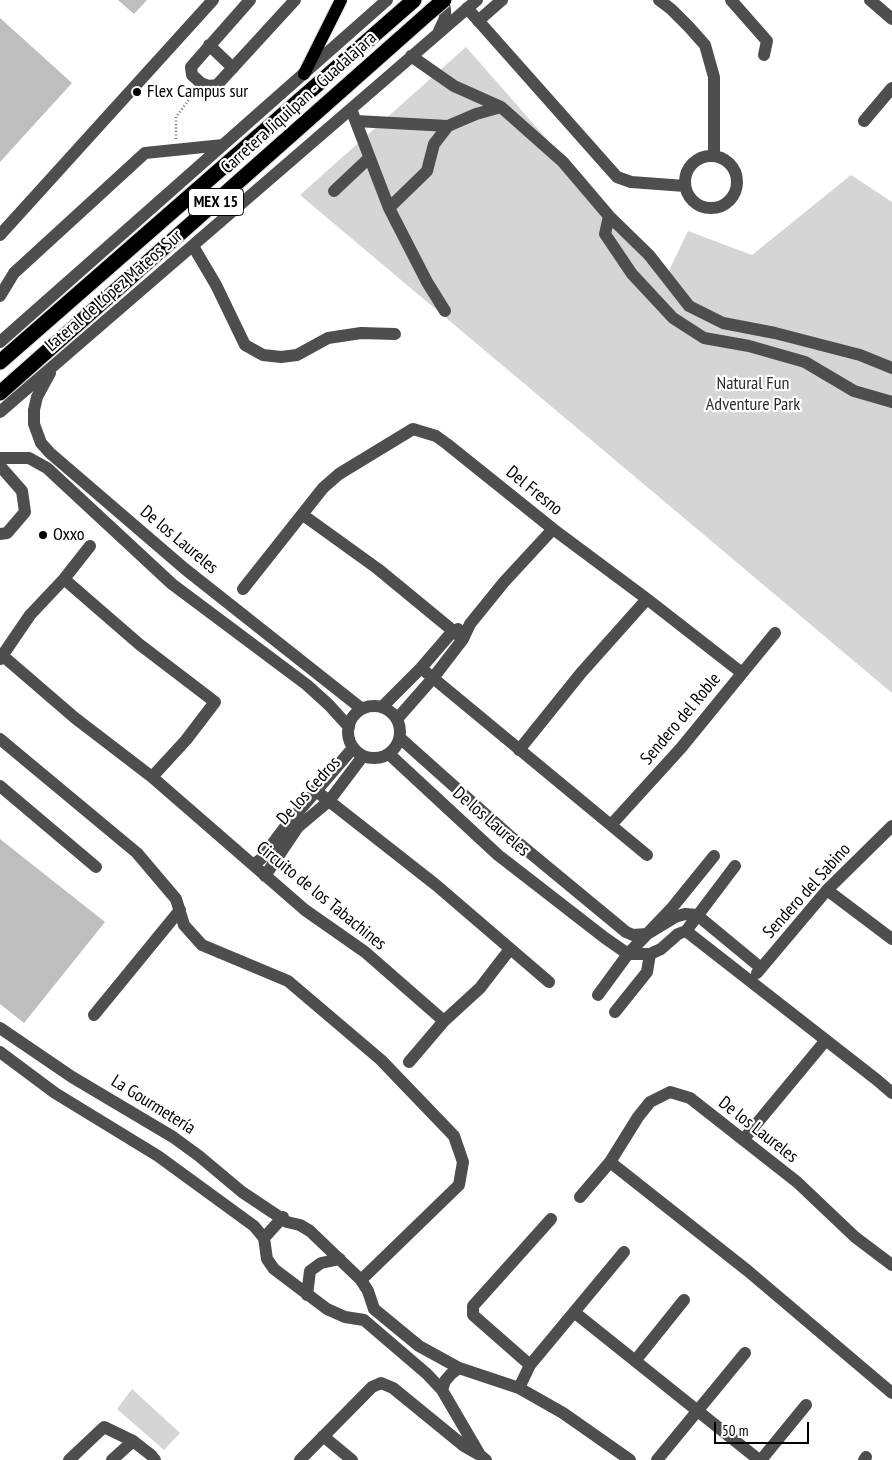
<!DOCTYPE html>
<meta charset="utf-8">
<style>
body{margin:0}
#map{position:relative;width:892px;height:1460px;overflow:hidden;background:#fff;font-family:"PT Sans Narrow",sans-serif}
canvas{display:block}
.scale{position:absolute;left:714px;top:1422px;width:95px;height:22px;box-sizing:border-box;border:2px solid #000;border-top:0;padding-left:6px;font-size:15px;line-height:18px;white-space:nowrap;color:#000;-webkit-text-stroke:4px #fff;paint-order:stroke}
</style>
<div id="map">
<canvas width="892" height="1460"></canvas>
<div class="scale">50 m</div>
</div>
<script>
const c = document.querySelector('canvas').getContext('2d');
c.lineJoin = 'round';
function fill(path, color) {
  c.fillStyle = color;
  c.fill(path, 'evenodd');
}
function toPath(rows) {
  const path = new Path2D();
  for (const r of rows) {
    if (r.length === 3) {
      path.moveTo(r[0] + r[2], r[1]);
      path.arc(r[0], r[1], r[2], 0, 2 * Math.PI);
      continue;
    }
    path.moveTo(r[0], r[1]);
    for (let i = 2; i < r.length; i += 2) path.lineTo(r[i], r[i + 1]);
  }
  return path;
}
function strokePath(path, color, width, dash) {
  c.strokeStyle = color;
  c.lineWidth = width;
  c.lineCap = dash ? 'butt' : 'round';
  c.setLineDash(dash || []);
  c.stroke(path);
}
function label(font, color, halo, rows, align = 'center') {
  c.font = font + ' "PT Sans Narrow",sans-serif';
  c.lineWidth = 4.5;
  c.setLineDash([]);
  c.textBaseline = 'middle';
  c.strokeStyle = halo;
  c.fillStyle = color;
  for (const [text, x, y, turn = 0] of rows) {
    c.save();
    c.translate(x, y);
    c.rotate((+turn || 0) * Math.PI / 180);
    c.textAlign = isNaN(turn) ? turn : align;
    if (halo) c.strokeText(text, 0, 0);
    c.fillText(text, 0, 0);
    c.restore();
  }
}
const green = toPath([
 [466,47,602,202,663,283,688,231,752,255,851,175,892,202,892,693,300,195],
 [132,1389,180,1433,164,1450,117,1409]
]);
const building = toPath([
 [118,0,147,0,134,14],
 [0,18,72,83,0,162],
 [0,839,105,922,24,1023,0,1004]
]);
const path = toPath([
 [176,139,176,117,194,93]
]);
const minor = toPath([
 [250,0,191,67,192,75,201,83,209,86,217,85,295,0],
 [659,0,671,9,689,27,705,45,714,77,714,155],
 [731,0,767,41,764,55],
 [870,0,892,19],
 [467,8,617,177,631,182,685,186],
 [478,21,502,0],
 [439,31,445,18,445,9,442,0],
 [209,45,233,68],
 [411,56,454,86,501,107,563,162,609,216,649,255,689,306,723,323,775,333,860,355,892,368],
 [351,109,389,208,427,282,445,311],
 [356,121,448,126,476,114,501,107],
 [864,121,892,88],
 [711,182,26],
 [334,191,369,158],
 [389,208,427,171,434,144,448,126],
 [609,216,605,234,632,274,673,318,704,338,749,346,805,362,854,391,892,402],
 [0,235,213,0],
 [193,246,216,285,245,345,263,355,281,357,297,355,328,338,361,333,395,334],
 [0,296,14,273,145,153,223,145],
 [0,342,387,0],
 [50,373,37,397,34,410,34,424,41,443,50,453,185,569,362,709],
 [0,412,477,0],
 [0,458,29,458,47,468,172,584,307,685,329,705,349,727],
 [0,466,22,491,25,512,7,533,0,534],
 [303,515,378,569,463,639],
 [64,579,139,644,215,702,186,740,152,777],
 [243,589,323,488,339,474,413,429,436,436,447,444,553,529,647,599,742,673],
 [3,656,75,718,152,777,305,910,365,952,444,1021],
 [0,659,30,615,64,579,90,546],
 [421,668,647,855],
 [374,732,26],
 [382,707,421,668,452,632,458,629],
 [397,719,433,678,463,639,470,624,504,582,553,529],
 [400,738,511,837,626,932,633,935,647,934,675,917,685,914,697,915,761,968],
 [0,739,137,853,176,899,184,925,202,945,288,981,381,1060,454,1136,463,1162,459,1185,361,1280],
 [519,750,581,673,647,599],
 [389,754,498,855,605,938,628,954,650,954,661,949,678,934,686,931,735,866],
 [0,786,96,867],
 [315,790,436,885,549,982],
 [611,825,681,748,775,633],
 [253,865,261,859,285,827,353,748],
 [265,876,298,827,329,801,363,756],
 [827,890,892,939],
 [686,931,877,1080,892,1093],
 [757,973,827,890,892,826],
 [598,995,628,954,671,909,714,856],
 [615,1012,647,972,650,954],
 [94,1015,180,910],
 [0,1028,72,1077,173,1137,199,1156,242,1192,287,1222,300,1225,310,1231,361,1280,368,1291,374,1309,419,1346,459,1368,519,1388,563,1413,630,1460],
 [0,1052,55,1093,158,1156,254,1226,264,1238,267,1259,274,1269,327,1309,345,1317,364,1320,427,1374,442,1390,480,1455,486,1460],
 [409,1062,444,1021,480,988,510,949],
 [743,1140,826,1040],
 [610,1162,748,1271,892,1393],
 [580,1197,610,1162,638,1117,650,1102,670,1092,690,1098,797,1182,855,1237,892,1265],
 [264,1238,283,1217],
 [307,1295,310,1271,321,1263,340,1259],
 [574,1312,759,1460],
 [635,1361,684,1300],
 [530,1365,473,1315,473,1306,551,1219],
 [519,1388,530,1365,624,1252],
 [442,1390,445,1381,451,1374,459,1368],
 [323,1436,352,1460],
 [69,1460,104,1427,133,1441,151,1455,155,1460],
 [112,1460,133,1441],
 [300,1460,372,1387,381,1383,393,1388,464,1446,478,1454],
 [657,1460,745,1353],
 [761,1460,806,1405],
 [864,1460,866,1457]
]);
const major = toPath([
 [304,74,341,0]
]);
const highway = toPath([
 [0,362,414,0],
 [0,393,431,11]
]);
const highwayBridge = toPath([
 [431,11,444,0]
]);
const markers = [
 [137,92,5,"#000"],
 [43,535,5,"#000"]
];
const shields = [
 [216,202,55]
];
const shieldNames = [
 ["MEX 15",216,202]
];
const poiNames = [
 ["Flex Campus sur",147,92],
 ["Oxxo",53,535]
];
const streetNames = [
 ["Carretera Jiquilpan - Guadalajara",299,103,-42],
 ["Lateral de López Mateos Sur",114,291,-41],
 ["Del Fresno",534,491,39],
 ["De los Laureles",179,540,40],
 ["Sendero del Roble",681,719,-50],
 ["De los Cedros",309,791,-48],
 ["De los Laureles",491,822,41],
 ["Sendero del Sabino",807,891,-48],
 ["Circuito de los Tabachines",321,896,39],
 ["La Gourmetería",153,1105,32],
 ["De los Laureles",758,1130,38]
];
const parkNames = [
 ["Natural Fun",753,384],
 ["Adventure Park",753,405]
];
fill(green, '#d5d5d5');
fill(building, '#bebebe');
strokePath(major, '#dbdbdb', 14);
strokePath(highway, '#dbdbdb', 17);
strokePath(path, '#707070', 2.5, [1, 2.5]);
strokePath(minor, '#4e4e4e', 12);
strokePath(major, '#000', 12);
strokePath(highway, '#000', 15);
strokePath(highwayBridge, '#dbdbdb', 17, []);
strokePath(highwayBridge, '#000', 15);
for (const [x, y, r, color] of markers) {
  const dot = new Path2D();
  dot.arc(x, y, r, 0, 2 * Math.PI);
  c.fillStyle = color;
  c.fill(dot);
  strokePath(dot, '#fff', 2);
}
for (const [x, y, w] of shields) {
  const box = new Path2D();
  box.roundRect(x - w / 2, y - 13.5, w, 27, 4);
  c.fillStyle = '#fff';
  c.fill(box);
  strokePath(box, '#000', 1);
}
label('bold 16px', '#000', null, shieldNames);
label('18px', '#000', '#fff', poiNames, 'left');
label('18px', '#000', '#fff', streetNames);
label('18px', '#2c2c2c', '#fff', parkNames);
</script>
